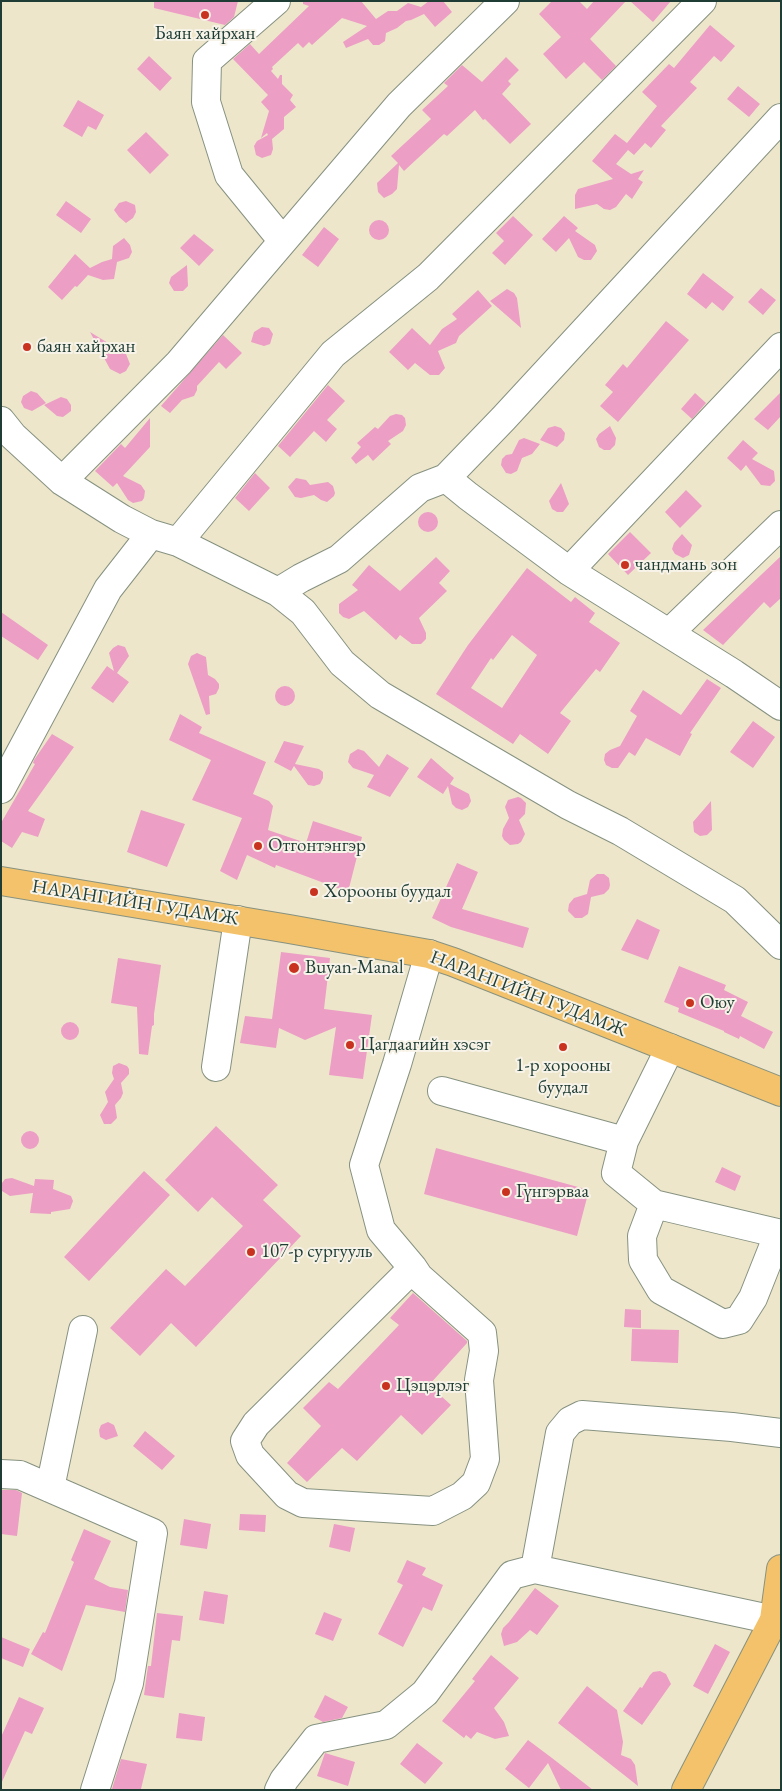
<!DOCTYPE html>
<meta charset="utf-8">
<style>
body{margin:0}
#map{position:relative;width:782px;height:1791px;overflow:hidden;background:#eee6cb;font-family:"EB Garamond",serif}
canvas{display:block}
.frame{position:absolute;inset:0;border:2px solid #1f3d34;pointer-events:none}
</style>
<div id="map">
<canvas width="782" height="1791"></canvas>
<div class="frame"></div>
</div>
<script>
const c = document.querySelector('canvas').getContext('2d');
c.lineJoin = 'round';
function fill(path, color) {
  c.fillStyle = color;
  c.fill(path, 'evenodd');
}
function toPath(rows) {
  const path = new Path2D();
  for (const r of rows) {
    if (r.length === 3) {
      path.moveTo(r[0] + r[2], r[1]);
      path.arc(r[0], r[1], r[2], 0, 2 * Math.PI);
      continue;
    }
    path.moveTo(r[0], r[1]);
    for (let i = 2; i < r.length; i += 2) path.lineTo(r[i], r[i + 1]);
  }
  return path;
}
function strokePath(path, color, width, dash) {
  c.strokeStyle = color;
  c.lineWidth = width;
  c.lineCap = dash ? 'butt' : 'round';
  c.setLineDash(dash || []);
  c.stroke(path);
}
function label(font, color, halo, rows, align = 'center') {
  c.font = font + ' "EB Garamond",serif';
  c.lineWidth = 4;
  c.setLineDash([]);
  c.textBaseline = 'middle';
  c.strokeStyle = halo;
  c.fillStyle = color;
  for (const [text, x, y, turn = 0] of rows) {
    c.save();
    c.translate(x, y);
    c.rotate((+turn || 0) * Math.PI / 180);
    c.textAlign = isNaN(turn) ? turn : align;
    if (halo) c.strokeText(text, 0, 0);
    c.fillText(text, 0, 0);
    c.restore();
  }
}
const building = toPath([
 [154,1,238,1,234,17,225,25,154,8],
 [303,1,361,1,376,19,388,11,397,11,408,3,421,7,429,1,443,1,452,12,435,27,424,14,411,20,406,21,397,28,386,33,385,41,379,45,373,45,368,39,346,48,343,42,367,26,342,18,312,45,309,42,303,48,298,43,272,67,273,69,271,71,278,79,280,75,282,75,282,84,293,95,290,100,296,107,284,117,284,129,272,139,273,149,271,155,262,158,256,155,254,146,257,141,268,135,267,133,261,138,269,111,261,102,268,95,233,59,250,44,259,54,309,6,303,4],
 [552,1,579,1,587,9,594,1,626,1,590,39,616,66,602,80,584,62,566,79,543,54,561,37,539,14],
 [630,1,671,1,653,22],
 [710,25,735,46,721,62,714,56,690,82,697,88,661,126,666,130,651,148,645,143,634,155,628,150,616,164,631,174,644,170,638,179,643,182,632,199,626,194,616,207,610,210,604,209,597,204,575,209,575,195,578,189,613,179,592,161,615,134,627,143,657,106,642,92,669,64,674,68],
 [149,56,172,78,160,91,137,69],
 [506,57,519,70,508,81,511,84,502,94,531,124,510,144,485,119,483,120,475,110,447,136,444,134,404,171,399,165,397,189,392,194,384,198,378,192,377,183,398,163,391,156,431,119,422,110,448,86,444,83,462,65,482,82],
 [738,86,760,104,749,117,727,99],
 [78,100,104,115,96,130,88,126,82,137,63,126],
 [146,132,169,155,150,174,127,150],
 [66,201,91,219,81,233,56,215],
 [126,201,135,205,136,212,133,218,126,223,119,217,114,210,119,203],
 [513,216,533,235,505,265,492,253,504,241,496,233],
 [564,216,578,228,575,231,595,245,597,251,591,260,584,260,578,257,569,238,556,252,542,239],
 [379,230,10],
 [324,227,339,239,318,267,302,255],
 [194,234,214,250,199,266,180,248],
 [124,238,130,245,132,252,129,258,117,262,114,279,103,280,88,275,77,287,75,286,62,300,48,287,75,254,90,268,102,262,112,259,113,246],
 [187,265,188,286,183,291,174,291,169,283,171,277],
 [703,273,734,297,723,311,712,302,706,309,687,294],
 [761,288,776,300,763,315,748,302],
 [507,289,514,293,517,298,521,328,490,301],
 [478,290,492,306,459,336,456,343,438,351,445,368,439,375,430,375,415,363,408,370,389,352,412,328,430,345,442,329,457,319,452,314],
 [666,321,689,340,618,422,600,406,613,392,605,385,623,364,627,368],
 [262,327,269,328,273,334,270,344,264,346,251,342,254,332],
 [90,332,126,354,130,364,126,371,120,374,110,369],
 [223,335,242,353,226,369,219,362,197,386,197,390,194,396,182,400,170,413,161,406],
 [328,385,345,401,327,420,337,429,326,442,314,431,290,457,278,446],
 [31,391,37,393,46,403,32,411,24,408,21,402,23,396],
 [781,392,781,416,768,430,754,419],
 [695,393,706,403,692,419,681,409],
 [61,397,67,399,71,405,71,411,63,417,57,416,44,405],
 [396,414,402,415,405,418,406,425,403,431,388,441,391,444,373,461,368,455,356,464,351,458,361,447,357,443,375,427,378,429,390,416],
 [150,418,150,447,123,476,141,485,145,491,144,498,142,501,133,503,128,500,117,483,113,487,95,471,121,444,125,448],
 [555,426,561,428,565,433,564,440,557,447,540,440,548,428],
 [610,426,616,438,615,445,610,450,604,450,599,447,596,439,599,434],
 [524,438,540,444,532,454,522,458,517,471,511,474,506,473,501,465,502,459,506,455,512,454,519,440],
 [743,440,758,453,752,459,774,471,775,481,770,486,761,485,746,465,741,471,727,458],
 [255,473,270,488,249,511,235,498],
 [296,478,306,480,310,485,328,482,333,486,335,493,334,496,327,502,321,500,314,495,301,498,295,497,288,487],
 [561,483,569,504,563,512,557,512,552,509,549,501],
 [686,490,702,506,680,528,665,512],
 [428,522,10],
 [630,532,651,553,628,575,608,554],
 [682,534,692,545,689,555,683,558,675,554,672,549,674,543],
 [781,556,781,598,770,608,764,602,723,645,703,630],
 [436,557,450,571,439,583,447,591,419,618,426,633,426,639,421,644,412,644,400,635,396,640,364,611,349,619,343,617,339,613,339,604,358,590,352,585,369,565,400,591],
 [527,568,571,602,575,597,595,613,589,622,620,643,600,672,596,669,560,713,571,721,548,754,520,734,513,744,436,694,468,645],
 [512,635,537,655,502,708,471,688,491,658,493,660],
 [1,612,48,645,38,660,1,636],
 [118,645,125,647,129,656,117,673,129,682,113,703,91,688,107,666,114,671,109,653,113,648],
 [197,653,206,657,208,675,215,679,219,684,219,688,216,694,209,696,210,714,206,715,188,664,191,656],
 [707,679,721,688,690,733,692,734,680,756,646,738,635,756,629,752,618,768,612,768,606,765,604,760,605,754,610,750,620,746,637,716,630,711,643,690,681,715],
 [285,696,10],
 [180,714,202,727,199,733,266,762,253,794,269,801,273,806,268,830,306,843,313,821,362,837,348,892,276,865,275,868,247,855,237,880,220,871,242,818,192,800,211,760,169,740],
 [753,721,775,737,753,768,730,752],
 [52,734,74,747,28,811,45,819,38,837,22,832,12,848,1,841,1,823,35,764,33,763,34,760],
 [284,741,304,746,295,764,319,769,323,772,323,778,320,784,314,786,308,785,294,766,291,771,274,762],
 [358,749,364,751,379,767,387,754,409,768,390,797,367,787,374,775,353,768,348,762,350,754],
 [431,758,454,778,450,784,469,794,471,801,468,807,462,810,456,808,452,804,448,786,443,794,417,777],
 [518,797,521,798,526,803,525,814,519,820,525,834,521,842,518,844,510,845,504,840,502,836,503,829,509,818,505,807,508,800],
 [711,801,712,830,707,835,700,836,694,832,693,822],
 [141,810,185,824,167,867,127,852],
 [457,863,478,872,462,909,529,928,523,948,451,927,432,918],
 [597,874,604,874,609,878,610,885,609,889,604,894,591,897,588,914,582,918,575,918,568,911,569,904,574,898,587,894,590,880],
 [637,919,660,930,648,960,621,950],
 [281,952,330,958,324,1009,372,1015,363,1079,329,1075,336,1027,305,1040,279,1028,276,1048,240,1043,245,1016,272,1019],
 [118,958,161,965,154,1014,154,1025,152,1026,148,1055,139,1054,137,1007,111,1003],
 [679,966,726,985,724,990,748,1002,741,1016,773,1032,764,1049,740,1036,739,1039,724,1032,724,1031,678,1012,679,1008,664,1002],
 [70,1031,9],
 [119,1063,127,1066,129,1069,129,1074,121,1083,123,1093,121,1098,115,1105,117,1118,111,1124,104,1124,100,1115,108,1102,105,1092,114,1079,112,1073,113,1066],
 [216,1126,278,1185,263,1200,301,1236,196,1347,171,1323,140,1356,110,1328,166,1269,185,1286,243,1226,212,1197,198,1212,165,1180],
 [30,1140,9],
 [436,1148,589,1190,577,1236,424,1194],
 [722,1167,741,1176,735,1191,715,1182],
 [144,1171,170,1195,89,1281,64,1257],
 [12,1178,34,1186,35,1179,54,1180,53,1189,71,1196,73,1201,70,1209,51,1212,51,1214,30,1213,33,1193,10,1196,2,1191,2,1183,5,1179],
 [413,1293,467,1341,467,1343,429,1385,451,1405,422,1435,401,1415,357,1461,342,1448,307,1482,287,1463,321,1426,303,1408,329,1382,338,1389,399,1325,390,1318],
 [625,1309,641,1310,641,1328,624,1327],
 [632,1329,679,1330,678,1363,631,1361],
 [108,1422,114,1425,118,1436,106,1440,100,1437,99,1430,101,1425],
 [145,1431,175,1456,162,1470,133,1446],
 [1,1490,16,1490,22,1493,17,1536,1,1534],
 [240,1514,266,1515,265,1532,239,1530],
 [184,1519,211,1524,207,1549,180,1545],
 [334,1524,355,1528,350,1552,329,1547],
 [84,1529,111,1541,94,1579,110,1587,128,1590,125,1612,86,1605,62,1671,31,1654,43,1632,45,1633,74,1562,71,1560],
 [407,1560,426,1568,422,1575,443,1585,432,1611,423,1607,403,1647,378,1634,403,1585,397,1582],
 [535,1588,559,1606,537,1635,530,1630,517,1642,504,1646,501,1634,503,1628,509,1622],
 [204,1591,228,1595,224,1624,199,1620],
 [324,1612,342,1619,333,1641,315,1634],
 [157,1613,183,1616,180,1641,172,1640,164,1698,144,1695,148,1666,151,1666],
 [1,1637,30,1649,23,1667,1,1658],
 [715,1644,730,1652,708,1694,693,1686],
 [491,1655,519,1678,494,1708,504,1722,509,1736,495,1739,477,1732,471,1739,466,1735,464,1738,442,1721,475,1681,472,1679],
 [660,1671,666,1674,671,1684,642,1725,623,1711,640,1687,642,1688,650,1675,653,1672],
 [587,1686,617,1710,623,1742,621,1755,631,1759,635,1765,638,1786,558,1723],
 [325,1695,348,1707,342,1718,323,1722,314,1717],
 [19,1697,44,1708,32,1734,25,1731,1,1784,1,1737],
 [179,1713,205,1717,202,1741,176,1738],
 [528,1740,552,1758,593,1790,561,1790,548,1763,529,1788,505,1769],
 [417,1743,443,1763,425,1784,400,1764],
 [325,1753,355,1762,348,1786,317,1776],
 [121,1759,147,1764,141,1789,112,1789]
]);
const minor = toPath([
 [276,1,207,61,206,102,229,175,282,240],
 [1,421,13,436,62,481,122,519,151,534,178,542,278,592,301,578,339,559,420,488,446,478,468,496,569,571,734,674,781,706],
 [446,478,503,419,781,118],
 [62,481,179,363,399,105,505,1],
 [178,542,333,354,428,277,702,1],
 [569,571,781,347],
 [278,592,303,612,342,663,380,695,568,805,620,831,735,900,781,945],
 [669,633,781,525],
 [1,789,108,589,151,534],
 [670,1048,624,1141,616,1173,654,1204,781,1234],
 [216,1067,238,920],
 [442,1091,624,1141],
 [654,1204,642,1236,643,1260,661,1290,723,1324,739,1320,753,1298,778,1235],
 [413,1268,256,1424,245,1441,250,1455,287,1495,303,1503,433,1511,462,1496,476,1483,485,1459,479,1380,484,1351,482,1333,419,1277,413,1268,381,1230,364,1165,397,1064,429,954],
 [1,1474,20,1475,153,1533,129,1683,95,1790],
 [50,1488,83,1330],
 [535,1569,560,1433,570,1421,582,1415,732,1427,781,1433],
 [279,1790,284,1780,316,1739,386,1725,425,1693,512,1575,535,1569,774,1620]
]);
const major = toPath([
 [1,881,289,929,429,954,453,962,781,1092],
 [686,1790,774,1620,781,1569]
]);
const markers = [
 [205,15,5,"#c8321e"],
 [27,347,5,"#c8321e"],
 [625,565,5,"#c8321e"],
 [258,846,5,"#c8321e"],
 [314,892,5,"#c8321e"],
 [294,968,6,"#c8321e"],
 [690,1003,5,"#c8321e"],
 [350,1045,5,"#c8321e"],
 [563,1047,5,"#c8321e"],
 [506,1192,5,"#c8321e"],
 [251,1252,5,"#c8321e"],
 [386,1386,5,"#c8321e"]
];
const poiNames = [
 ["Баян хайрхан",205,34,"center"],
 ["баян хайрхан",37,347],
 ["чандмань зон",635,565],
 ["Отгонтэнгэр",268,846],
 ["Хорооны буудал",324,892],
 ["Buyan-Manal",305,968],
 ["Оюу",700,1003],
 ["Цагдаагийн хэсэг",360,1045],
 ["1-р хорооны",563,1066,"center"],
 ["буудал",563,1088,"center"],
 ["Гүнгэрваа",516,1192],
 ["107-р сургууль",261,1252],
 ["Цэцэрлэг",396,1386]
];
const streetNames = [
 ["НАРАНГИЙН ГУДАМЖ",135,903,9],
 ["НАРАНГИЙН ГУДАМЖ",528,994,21]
];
fill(building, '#ec9ec5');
strokePath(minor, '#869280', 30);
strokePath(major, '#869280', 30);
strokePath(minor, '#fff', 28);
strokePath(major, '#f3c26a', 28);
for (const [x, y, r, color] of markers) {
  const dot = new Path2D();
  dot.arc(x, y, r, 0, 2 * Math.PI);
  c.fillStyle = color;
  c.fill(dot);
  strokePath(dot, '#f7f3e8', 2);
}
label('19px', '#1f3d34', '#f7f3e8', poiNames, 'left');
label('19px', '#1f3d34', '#f7f3e8', streetNames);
</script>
